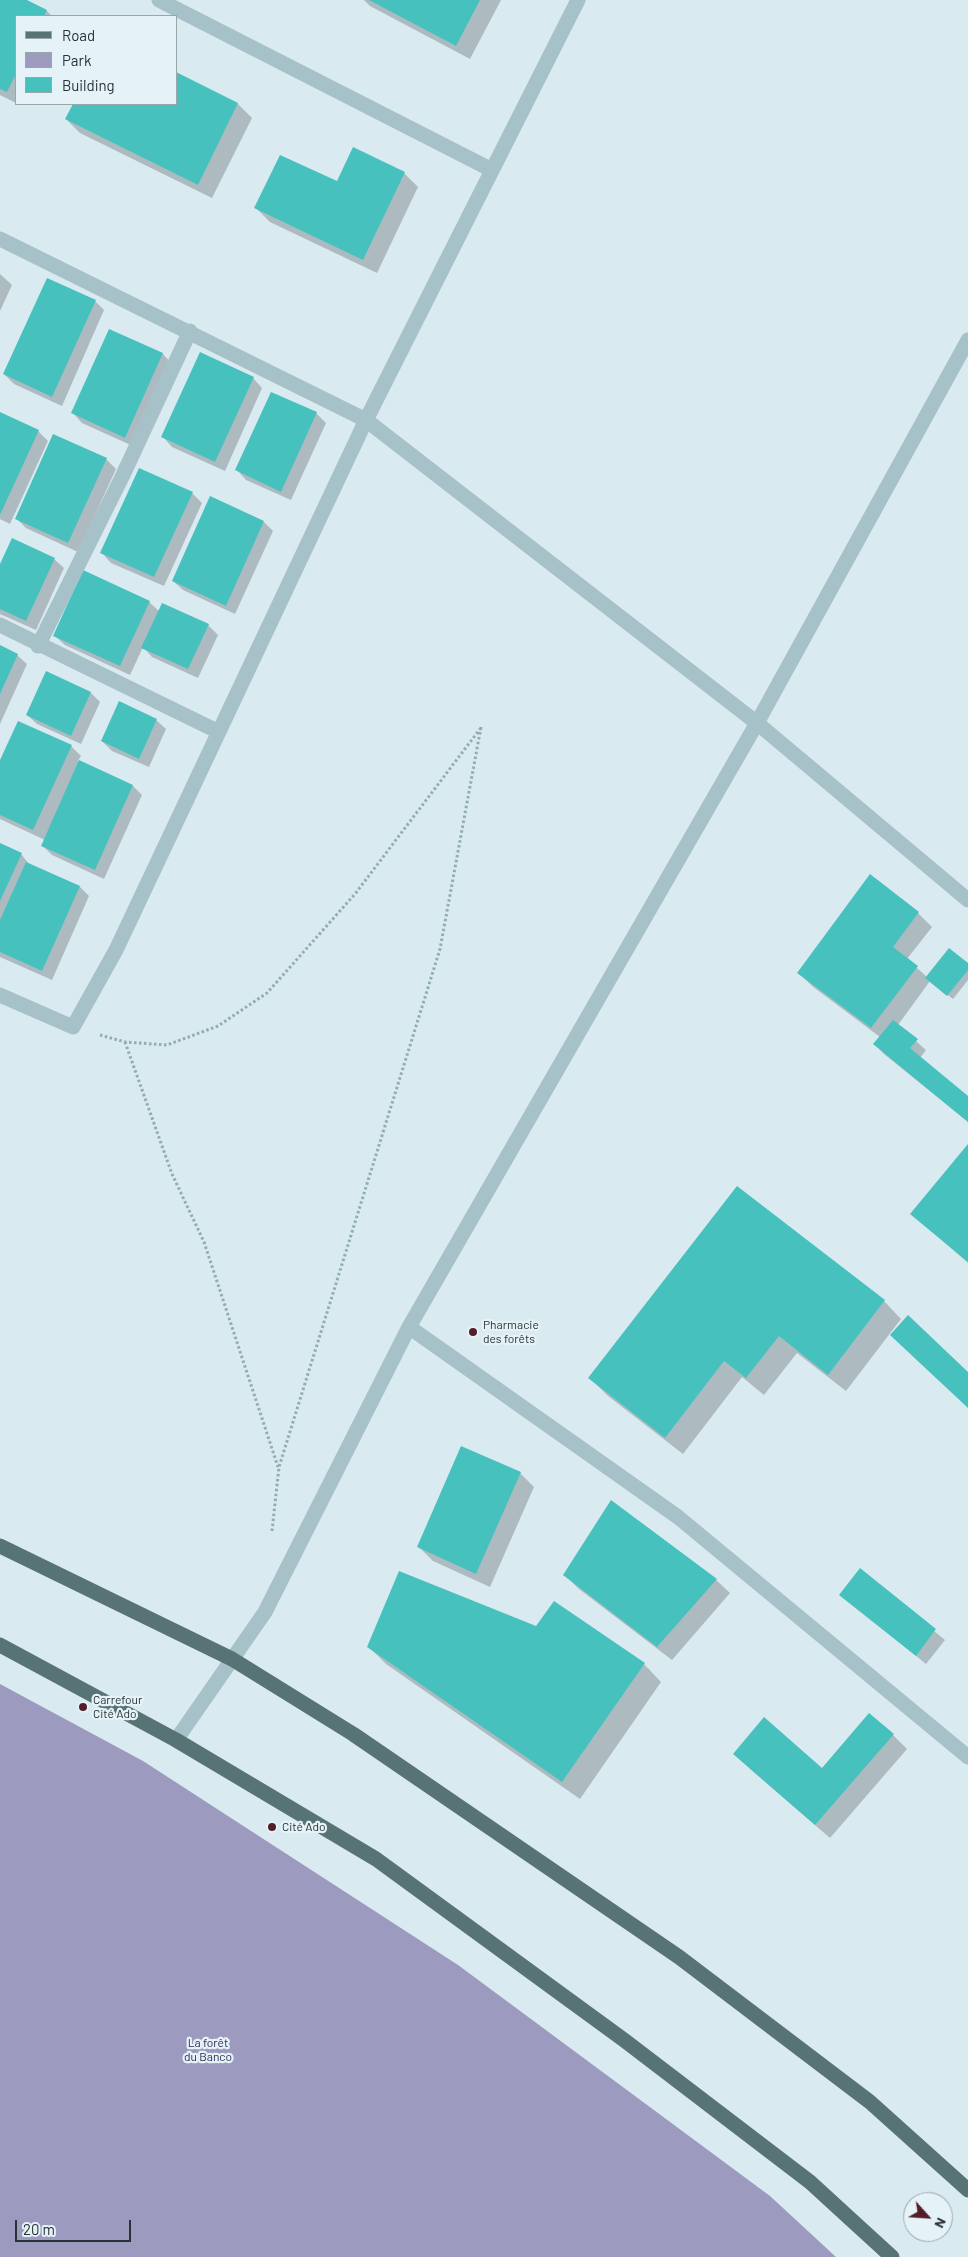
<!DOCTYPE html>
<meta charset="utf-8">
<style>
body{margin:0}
#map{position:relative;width:968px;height:2257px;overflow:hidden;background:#d9eaf0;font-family:Barlow,sans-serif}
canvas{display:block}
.legend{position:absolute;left:15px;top:15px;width:162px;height:90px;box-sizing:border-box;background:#e5f3f8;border:1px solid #99a6aa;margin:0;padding:6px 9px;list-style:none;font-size:15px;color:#273334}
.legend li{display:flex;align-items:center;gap:10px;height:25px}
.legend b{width:25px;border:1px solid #99a6aa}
.north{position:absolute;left:903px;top:2192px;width:50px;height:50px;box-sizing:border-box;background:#e5f3f8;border:1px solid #99a6aa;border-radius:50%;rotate:116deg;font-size:14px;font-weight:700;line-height:20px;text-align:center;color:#273334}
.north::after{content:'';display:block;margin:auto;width:18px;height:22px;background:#531e29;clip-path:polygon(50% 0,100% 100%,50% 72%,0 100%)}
.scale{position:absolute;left:15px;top:2220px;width:116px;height:22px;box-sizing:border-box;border:2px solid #273334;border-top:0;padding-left:6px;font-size:15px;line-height:18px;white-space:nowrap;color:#273334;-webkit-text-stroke:4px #e5f3f8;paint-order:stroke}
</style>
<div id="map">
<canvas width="968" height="2257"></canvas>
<ul class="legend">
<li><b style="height:6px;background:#587375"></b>Road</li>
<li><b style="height:14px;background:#9c9abe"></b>Park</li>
<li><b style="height:14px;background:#46c1be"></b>Building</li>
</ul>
<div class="north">N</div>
<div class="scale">20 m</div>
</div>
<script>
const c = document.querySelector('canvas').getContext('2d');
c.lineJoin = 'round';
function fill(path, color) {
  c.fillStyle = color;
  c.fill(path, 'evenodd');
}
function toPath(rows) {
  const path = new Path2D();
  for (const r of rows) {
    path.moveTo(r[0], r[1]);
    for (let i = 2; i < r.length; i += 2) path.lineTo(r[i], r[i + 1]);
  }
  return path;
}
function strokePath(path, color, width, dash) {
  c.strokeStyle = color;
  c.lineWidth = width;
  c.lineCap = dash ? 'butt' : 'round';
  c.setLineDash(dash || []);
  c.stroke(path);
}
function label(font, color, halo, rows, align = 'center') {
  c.font = font + ' Barlow,sans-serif';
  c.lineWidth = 4.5;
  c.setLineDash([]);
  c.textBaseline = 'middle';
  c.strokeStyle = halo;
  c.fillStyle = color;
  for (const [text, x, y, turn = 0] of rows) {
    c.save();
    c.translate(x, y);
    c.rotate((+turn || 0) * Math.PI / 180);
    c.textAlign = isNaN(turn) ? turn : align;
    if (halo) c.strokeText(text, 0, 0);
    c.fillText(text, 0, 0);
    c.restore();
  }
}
const green = toPath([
 [0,1684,143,1761,458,1965,770,2196,836,2257,0,2257]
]);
const shadow = toPath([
 [0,0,24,0,47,11,52,16,16,16,16,103,0,95],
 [364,0,501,0,470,59,370,6],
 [74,104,238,104,252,118,212,198,80,133,66,119],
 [404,173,418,187,377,273,270,222,256,208,337,183],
 [0,274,12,285,0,311],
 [95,301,104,310,62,406,14,384,4,374],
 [110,330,163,354,172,364,135,447,82,423,73,413],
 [253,378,262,388,225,471,172,447,163,437],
 [271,393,316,413,326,423,291,500,246,480,237,470],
 [0,413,38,431,48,441,10,524,0,519],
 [54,436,106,459,116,469,78,552,26,528,16,518],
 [192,493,202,503,164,586,111,563,102,553],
 [264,522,273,531,235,614,183,590,173,581],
 [54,559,64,568,36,630,0,614,0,567],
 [149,602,159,611,208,625,218,635,198,678,152,657,143,647,130,675,65,645,55,636],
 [0,647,17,655,27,664,0,724],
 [91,693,100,702,81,744,37,724,27,715],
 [156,720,166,729,149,767,112,751,102,741],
 [71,746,81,756,78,761,133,786,142,795,104,879,52,855,42,845,45,840,0,819,0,763],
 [0,844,21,854,30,865,80,887,89,896,52,980,0,957],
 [918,913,932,927,907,959,927,977,968,965,968,980,953,999,930,981,898,1025,926,1050,920,1058,968,1097,968,1122,884,1054,875,1044,880,1037,812,986,799,973],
 [968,1146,968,1263,912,1214],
 [884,1301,901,1319,846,1391,797,1353,764,1395,742,1377,683,1454,608,1396,590,1378],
 [520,1473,534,1487,490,1587,433,1561,419,1547],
 [860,1570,945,1640,926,1664,841,1595],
 [565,1575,716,1580,730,1593,672,1660,579,1589],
 [368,1646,644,1664,661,1682,580,1799,386,1664],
 [893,1735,907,1749,830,1838,749,1768,822,1769]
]);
const building = toPath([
 [0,0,27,0,47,10,44,16,16,16,16,74,7,92,0,89],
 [369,0,480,0,456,46],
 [176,72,238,103,198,185,65,119,73,104,176,104],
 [353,147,405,172,363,260,254,208,280,155,337,181],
 [47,278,96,300,52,397,3,374],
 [109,329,163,353,125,438,71,413],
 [200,352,254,377,215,462,161,437],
 [271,392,317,412,281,492,235,470],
 [0,412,39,430,0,515],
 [53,434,107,458,68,543,15,519],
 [139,468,193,492,154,577,100,553],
 [210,496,264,521,226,606,172,581],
 [12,538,55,558,26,621,0,609,0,564],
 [83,570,150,601,120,666,53,636],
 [162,603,209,624,188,669,141,648],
 [0,645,18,654,0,694],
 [46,671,91,692,71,736,26,715],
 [119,701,157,719,139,759,101,741],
 [18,721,72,745,33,830,0,815,0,760],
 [79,760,133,785,95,870,41,846],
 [0,843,22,853,0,901],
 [26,862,80,886,42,971,0,952,0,920],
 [870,874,919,912,893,947,918,966,871,1028,797,973],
 [949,948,968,963,968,970,947,996,925,978],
 [893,1020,918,1039,910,1048,968,1096,968,1122,873,1044],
 [968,1144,968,1262,910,1214],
 [737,1186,885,1300,828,1375,779,1336,746,1378,724,1361,665,1438,588,1378],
 [908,1315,968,1372,968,1408,890,1335],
 [461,1446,521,1472,476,1574,417,1547],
 [611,1500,717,1579,657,1647,563,1575],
 [860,1568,936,1629,916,1656,839,1595],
 [399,1571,536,1626,554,1601,645,1663,562,1782,367,1647],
 [869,1713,894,1734,815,1825,733,1754,764,1717,822,1768]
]);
const path = toPath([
 [100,1035,125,1042,167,1045,218,1026,267,993,355,894,480,729],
 [125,1042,172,1174,204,1242,278,1467],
 [272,1531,279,1467,440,949,481,727]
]);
const minor = toPath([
 [159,0,492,170],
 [0,239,366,420,757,723,968,900],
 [0,625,219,732],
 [38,646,123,475,190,331],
 [0,995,73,1027,116,950,366,420,578,0],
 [409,1327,678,1517,968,1757],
 [176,1740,265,1612,409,1327,757,723,968,340]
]);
const major = toPath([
 [0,1546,232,1659,353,1734,679,1957,870,2102,968,2190],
 [0,1645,176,1740,376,1859,624,2040,810,2182,892,2257]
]);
const markers = [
 [473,1332,5,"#531e29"],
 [83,1707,5,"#531e29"],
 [272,1827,5,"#531e29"]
];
const poiNames = [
 ["Pharmacie",483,1325],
 ["des forêts",483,1339],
 ["Carrefour",93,1700],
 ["Cité Ado",93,1714],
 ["Cité Ado",282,1827]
];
const parkNames = [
 ["La forêt",208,2043],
 ["du Banco",208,2057]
];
fill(green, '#9c9abe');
fill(shadow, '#0003');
fill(building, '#46c1be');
strokePath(path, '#90adb3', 3, [2.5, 2.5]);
strokePath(minor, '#a6c1c7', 15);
strokePath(major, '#587375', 15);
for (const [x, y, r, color] of markers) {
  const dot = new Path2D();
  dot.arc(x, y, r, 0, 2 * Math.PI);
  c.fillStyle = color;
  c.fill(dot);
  strokePath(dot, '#e5f3f8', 2);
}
label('12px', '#273334', '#e5f3f8', poiNames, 'left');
label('12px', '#2f2b51', '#e5f3f8', parkNames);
</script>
